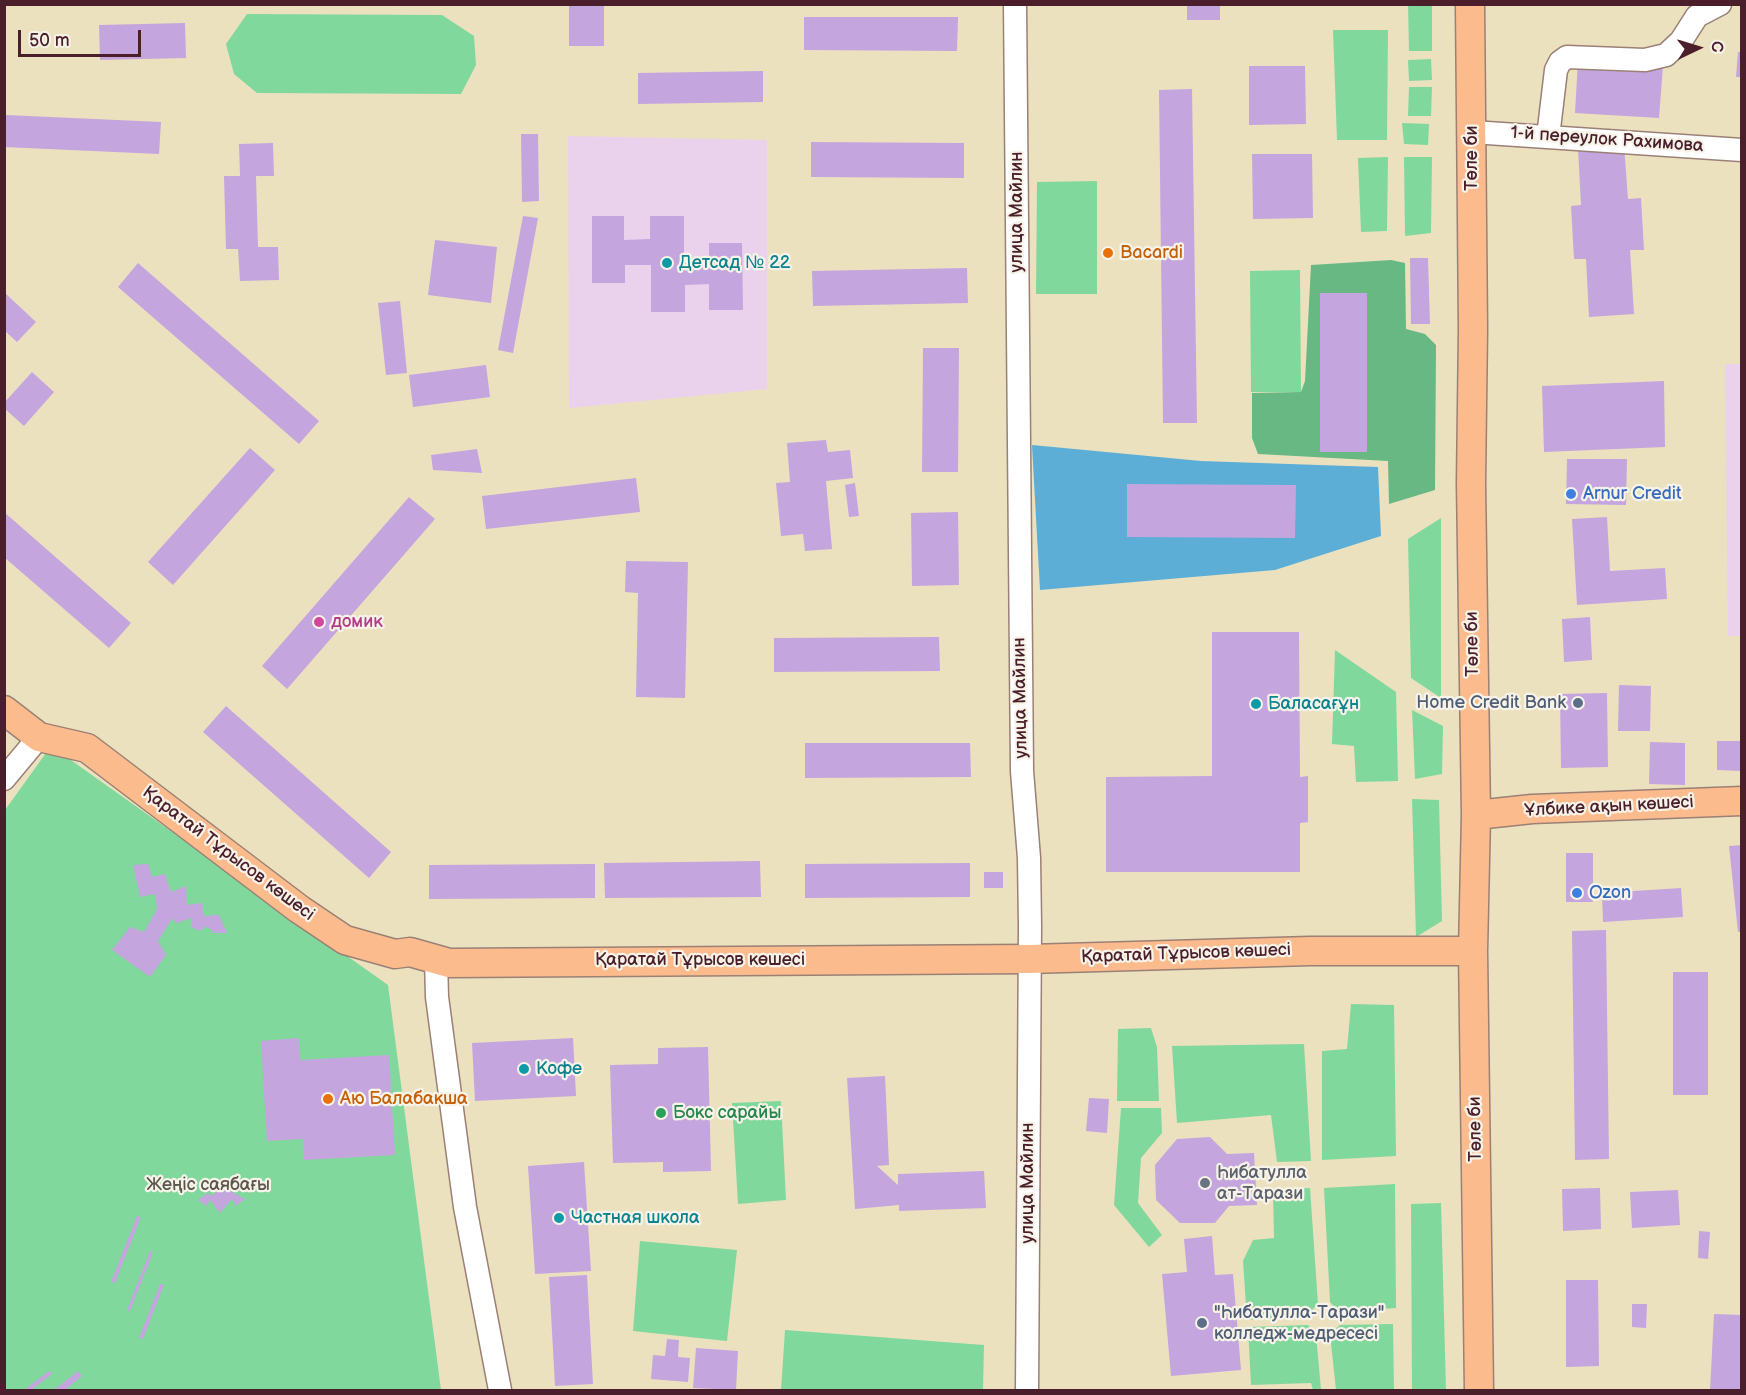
<!DOCTYPE html>
<meta charset="utf-8">
<style>
body{margin:0}
#map{position:relative;width:1746px;height:1395px;overflow:hidden;background:#ebe1bf;font-family:"Balsamiq Sans",sans-serif}
canvas{display:block}
.frame{position:absolute;inset:0;border:6px solid #4a1f2b;pointer-events:none}
.north{position:absolute;left:1668px;top:18px;width:60px;height:60px;-webkit-text-stroke:4px #f7f3e8;paint-order:stroke;rotate:86deg;font-size:16px;font-weight:700;line-height:24px;text-align:center;color:#4a1f2b}
.north::after{content:'';display:block;margin:auto;width:21px;height:27px;background:#4a1f2b;clip-path:polygon(50% 0,100% 100%,50% 72%,0 100%)}
.scale{position:absolute;left:18px;top:30px;width:123px;height:27px;box-sizing:border-box;border:3px solid #4a1f2b;border-top:0;padding-left:8px;font-size:18px;line-height:21px;white-space:nowrap;color:#4a1f2b;-webkit-text-stroke:4px #f7f3e8;paint-order:stroke}
</style>
<div id="map">
<canvas width="1746" height="1395"></canvas>
<div class="frame"></div>
<div class="north">С</div>
<div class="scale">50 m</div>
</div>
<script>
const c = document.querySelector('canvas').getContext('2d');
c.lineJoin = 'round';
function fill(path, color) {
  c.fillStyle = color;
  c.fill(path, 'evenodd');
}
function toPath(rows) {
  const path = new Path2D();
  for (const r of rows) {
    path.moveTo(r[0], r[1]);
    for (let i = 2; i < r.length; i += 2) path.lineTo(r[i], r[i + 1]);
  }
  return path;
}
function strokePath(path, color, width, dash) {
  c.strokeStyle = color;
  c.lineWidth = width;
  c.lineCap = dash ? 'butt' : 'round';
  c.setLineDash(dash || []);
  c.stroke(path);
}
function label(font, color, halo, rows, align = 'center') {
  c.font = font + ' "Balsamiq Sans",sans-serif';
  c.lineWidth = 4.5;
  c.setLineDash([]);
  c.textBaseline = 'middle';
  c.strokeStyle = halo;
  c.fillStyle = color;
  for (const [text, x, y, turn = 0] of rows) {
    c.save();
    c.translate(x, y);
    c.rotate((+turn || 0) * Math.PI / 180);
    c.textAlign = isNaN(turn) ? turn : align;
    if (halo) c.strokeText(text, 0, 0);
    c.fillText(text, 0, 0);
    c.restore();
  }
}
const built = toPath([
 [568,136,767,140,767,389,569,408],
 [1725,364,1741,364,1741,636,1728,636]
]);
const green = toPath([
 [1408,5,1432,5,1432,51,1409,51],
 [247,14,442,15,474,36,476,65,461,94,257,93,234,74,226,44],
 [1333,30,1388,30,1387,140,1337,140],
 [1431,59,1432,80,1409,81,1408,60],
 [1409,87,1432,87,1431,116,1408,116],
 [1402,123,1429,124,1428,145,1404,144],
 [1388,157,1387,231,1361,232,1358,158],
 [1404,157,1432,157,1431,233,1405,236],
 [1097,181,1097,294,1036,294,1037,182],
 [1300,270,1301,392,1251,392,1250,271],
 [1441,518,1441,698,1411,678,1408,539],
 [1335,650,1396,692,1398,781,1356,782,1354,746,1332,744],
 [1412,710,1443,726,1442,774,1415,779],
 [51,746,388,985,441,1390,5,1390,5,810],
 [1412,799,1439,800,1442,921,1416,937],
 [1351,1004,1394,1005,1396,1156,1322,1160,1322,1051,1347,1049],
 [1151,1028,1157,1047,1159,1101,1117,1101,1118,1029],
 [1304,1044,1311,1161,1277,1162,1271,1115,1177,1123,1172,1046],
 [781,1101,786,1200,738,1204,732,1103],
 [1121,1108,1161,1108,1162,1133,1141,1158,1138,1203,1162,1235,1149,1247,1114,1205],
 [1395,1184,1396,1308,1339,1312,1330,1302,1324,1188],
 [1310,1188,1318,1304,1307,1315,1247,1320,1243,1261,1253,1240,1274,1238,1273,1190],
 [1441,1203,1446,1390,1412,1390,1411,1204],
 [640,1241,737,1250,727,1341,633,1331],
 [1393,1324,1394,1390,1336,1390,1330,1334,1340,1325],
 [1308,1325,1316,1334,1321,1390,1313,1390,1311,1383,1251,1385,1248,1327],
 [785,1330,984,1345,983,1390,781,1390]
]);
const forest = toPath([
 [1391,260,1405,263,1406,329,1425,334,1436,345,1435,490,1389,504,1388,461,1258,454,1252,438,1252,393,1301,392,1305,381,1311,265]
]);
const water = toPath([
 [1032,445,1201,461,1378,467,1381,536,1275,570,1040,590]
]);
const building = toPath([
 [569,4,604,4,604,46,569,46],
 [1187,4,1220,4,1220,20,1187,20],
 [804,17,958,17,957,51,804,50],
 [185,23,186,58,100,60,99,25],
 [1738,52,1742,52,1742,77,1736,77],
 [1578,61,1663,66,1659,118,1575,113],
 [1249,66,1305,66,1306,124,1249,125],
 [763,71,763,102,638,104,638,73],
 [1192,89,1197,423,1163,423,1159,90],
 [6,115,161,122,159,154,4,147],
 [521,134,538,134,539,201,522,202],
 [811,142,964,143,964,178,811,177],
 [273,143,274,176,256,176,258,247,278,247,279,280,240,281,238,249,226,249,224,176,240,176,239,144],
 [1624,145,1628,199,1641,198,1644,250,1630,250,1634,314,1589,317,1586,259,1574,259,1571,206,1581,205,1578,148],
 [1252,154,1312,154,1313,218,1253,219],
 [523,216,538,218,513,353,498,350],
 [592,216,624,216,624,240,650,239,650,216,684,216,684,262,709,262,709,243,742,243,743,310,709,310,709,284,685,285,685,312,651,312,651,265,625,265,625,283,592,283],
 [435,240,497,247,491,303,428,295],
 [1410,258,1428,258,1430,324,1411,324],
 [138,263,319,421,299,444,118,287],
 [967,268,968,303,813,306,812,271],
 [4,292,36,322,17,342,4,330],
 [1320,293,1367,293,1367,452,1320,452],
 [400,301,407,373,386,375,378,303],
 [923,348,959,348,958,472,922,472],
 [486,365,490,397,413,407,409,375],
 [32,372,54,392,24,426,4,408,4,403],
 [1664,381,1665,447,1544,452,1542,386],
 [826,440,828,452,850,450,853,478,826,481,832,549,805,551,803,534,781,536,776,483,790,482,787,443],
 [250,448,275,470,173,585,148,562],
 [477,449,482,473,433,470,431,455],
 [1567,459,1627,459,1626,505,1566,504],
 [636,478,640,512,486,529,482,496],
 [855,483,859,516,849,517,845,485],
 [1127,484,1296,485,1295,538,1127,537],
 [409,497,435,519,287,689,262,666],
 [4,512,131,623,109,648,4,557],
 [958,512,959,585,912,586,911,513],
 [1607,517,1610,571,1665,568,1667,599,1577,605,1572,519],
 [626,561,688,562,685,698,636,697,638,593,625,592],
 [1590,617,1592,660,1564,662,1562,619],
 [1212,632,1299,632,1300,777,1308,776,1308,822,1300,823,1300,872,1106,872,1106,777,1212,776],
 [939,637,940,671,774,672,774,638],
 [1619,685,1651,686,1650,731,1618,731],
 [1607,693,1608,767,1561,768,1560,694],
 [226,706,391,852,369,878,203,732],
 [1717,741,1742,741,1742,771,1717,770],
 [1650,742,1685,743,1685,785,1649,784],
 [805,743,970,743,971,777,805,778],
 [1742,845,1742,931,1738,932,1729,846],
 [1566,853,1593,853,1593,902,1566,902],
 [760,861,761,897,605,898,604,863],
 [970,863,970,897,805,898,805,864],
 [148,864,152,877,165,874,171,892,186,886,187,905,202,903,204,916,219,915,227,933,214,933,207,926,200,931,191,927,192,918,177,923,172,919,158,941,166,955,150,977,112,950,130,927,144,932,157,909,155,894,140,897,133,865],
 [595,864,595,898,429,899,429,865],
 [984,872,1003,872,1003,888,984,888],
 [1681,888,1683,917,1603,922,1602,893],
 [1606,930,1609,1159,1575,1160,1572,931],
 [1673,972,1708,972,1708,1095,1673,1095],
 [299,1038,300,1060,389,1055,395,1155,304,1160,303,1139,267,1141,261,1041],
 [573,1038,576,1096,475,1101,472,1043],
 [708,1047,711,1171,663,1172,663,1162,613,1163,610,1065,658,1064,658,1048],
 [885,1076,889,1165,877,1166,898,1185,898,1174,984,1171,986,1208,899,1211,899,1205,855,1209,847,1078],
 [1089,1098,1109,1099,1107,1133,1086,1131],
 [1210,1137,1227,1154,1254,1153,1257,1205,1229,1206,1215,1223,1180,1223,1156,1200,1155,1165,1177,1139],
 [584,1162,591,1271,535,1274,528,1166],
 [223,1187,245,1199,236,1206,232,1199,220,1213,210,1200,207,1206,198,1200,208,1193,211,1196],
 [1600,1188,1601,1229,1563,1231,1562,1189],
 [1678,1190,1680,1225,1632,1228,1630,1192],
 [137,1216,141,1217,115,1283,111,1282],
 [1699,1231,1710,1232,1708,1259,1698,1258],
 [1212,1236,1215,1275,1233,1274,1241,1370,1171,1376,1162,1274,1187,1272,1184,1239],
 [150,1251,153,1252,130,1311,127,1310],
 [587,1275,593,1384,555,1386,549,1277],
 [1566,1280,1598,1280,1599,1366,1566,1367],
 [160,1284,164,1285,143,1339,139,1338],
 [1632,1304,1647,1304,1646,1328,1632,1327],
 [1714,1314,1742,1315,1742,1390,1710,1390],
 [667,1339,679,1340,678,1357,690,1358,688,1382,651,1379,653,1355,665,1356],
 [696,1348,738,1351,736,1390,693,1388],
 [49,1371,52,1374,31,1390,24,1390],
 [78,1371,82,1376,65,1390,54,1390]
]);
const minor = toPath([
 [1015,4,1022,771,1029,858,1030,926,1027,1390],
 [1472,132,1742,150],
 [1548,137,1556,70,1560,62,1567,57,1645,60,1666,55,1681,41,1697,16,1720,4],
 [4,779,39,737],
 [436,960,437,997,465,1207,500,1390]
]);
const major = toPath([
 [1470,4,1473,329,1471,483,1476,815,1473,951,1479,1390],
 [4,710,39,737,87,748,299,909,345,940,395,954,410,952,449,963,1029,959,1310,951,1473,951],
 [1476,815,1532,809,1742,801]
]);
const markers = [
 [1108,253,6,"#e8710a"],
 [667,263,6,"#0f9aa8"],
 [1571,494,6,"#3f7fe0"],
 [319,622,6,"#d1479c"],
 [1578,703,6,"#5c6f8a"],
 [1256,704,6,"#0f9aa8"],
 [1577,893,6,"#3f7fe0"],
 [524,1069,6,"#0f9aa8"],
 [328,1099,6,"#e8710a"],
 [661,1113,6,"#2e9e5b"],
 [1205,1183,6,"#6b7280"],
 [559,1218,6,"#0f9aa8"],
 [1202,1323,6,"#5c6f8a"]
];
const streetNames = [
 ["1-й переулок Рахимова",1607,140,4],
 ["Төле би",1472,158,-90],
 ["улица Майлин",1017,212,-90],
 ["Төле би",1473,644,-91],
 ["улица Майлин",1021,698,-91],
 ["Ұлбике ақын көшесі",1609,807,-3],
 ["Қаратай Тұрысов көшесі",228,854,37],
 ["Қаратай Тұрысов көшесі",1186,954,-2],
 ["Қаратай Тұрысов көшесі",700,960],
 ["Төле би",1476,1129,-91],
 ["улица Майлин",1028,1183,-90]
];
const foodNames = [
 ["Bacardi",1120,253],
 ["Аю Балабакша",340,1099]
];
const cultureNames = [
 ["Детсад № 22",679,263],
 ["Баласағұн",1268,704],
 ["Кофе",536,1069],
 ["Частная школа",571,1218]
];
const shopNames = [
 ["Arnur Credit",1583,494],
 ["Ozon",1589,893]
];
const hotelNames = [
 ["домик",331,622]
];
const serviceNames = [
 ["Home Credit Bank",1566,703],
 ["\"Һибатулла-Тарази\"",1214,1313,"left"],
 ["колледж-медресесі",1214,1334,"left"]
];
const leisureNames = [
 ["Бокс сарайы",673,1113]
];
const worshipNames = [
 ["Һибатулла",1217,1173],
 ["ат-Тарази",1217,1194]
];
const parkNames = [
 ["Жеңіс саябағы",208,1185]
];
fill(built, '#ead1ec');
fill(green, '#81d89d');
fill(forest, '#68b884');
fill(water, '#5caed7');
fill(building, '#c4a5de');
strokePath(minor, '#9a8075', 25);
strokePath(major, '#9a8075', 31);
strokePath(minor, '#fff', 22);
strokePath(major, '#fbbb8c', 28);
for (const [x, y, r, color] of markers) {
  const dot = new Path2D();
  dot.arc(x, y, r, 0, 2 * Math.PI);
  c.fillStyle = color;
  c.fill(dot);
  strokePath(dot, '#f7f3e8', 2);
}
label('18px', '#4a1f2b', '#f7f3e8', streetNames);
label('18px', '#c56008', '#f7f3e8', foodNames, 'left');
label('18px', '#0d838f', '#f7f3e8', cultureNames, 'left');
label('18px', '#366cbe', '#f7f3e8', shopNames, 'left');
label('18px', '#b23c85', '#f7f3e8', hotelNames, 'left');
label('18px', '#4e5e75', '#f7f3e8', serviceNames, 'right');
label('18px', '#27864d', '#f7f3e8', leisureNames, 'left');
label('18px', '#5b616d', '#f7f3e8', worshipNames, 'left');
label('18px', '#5a564d', '#f7f3e8', parkNames);
</script>
